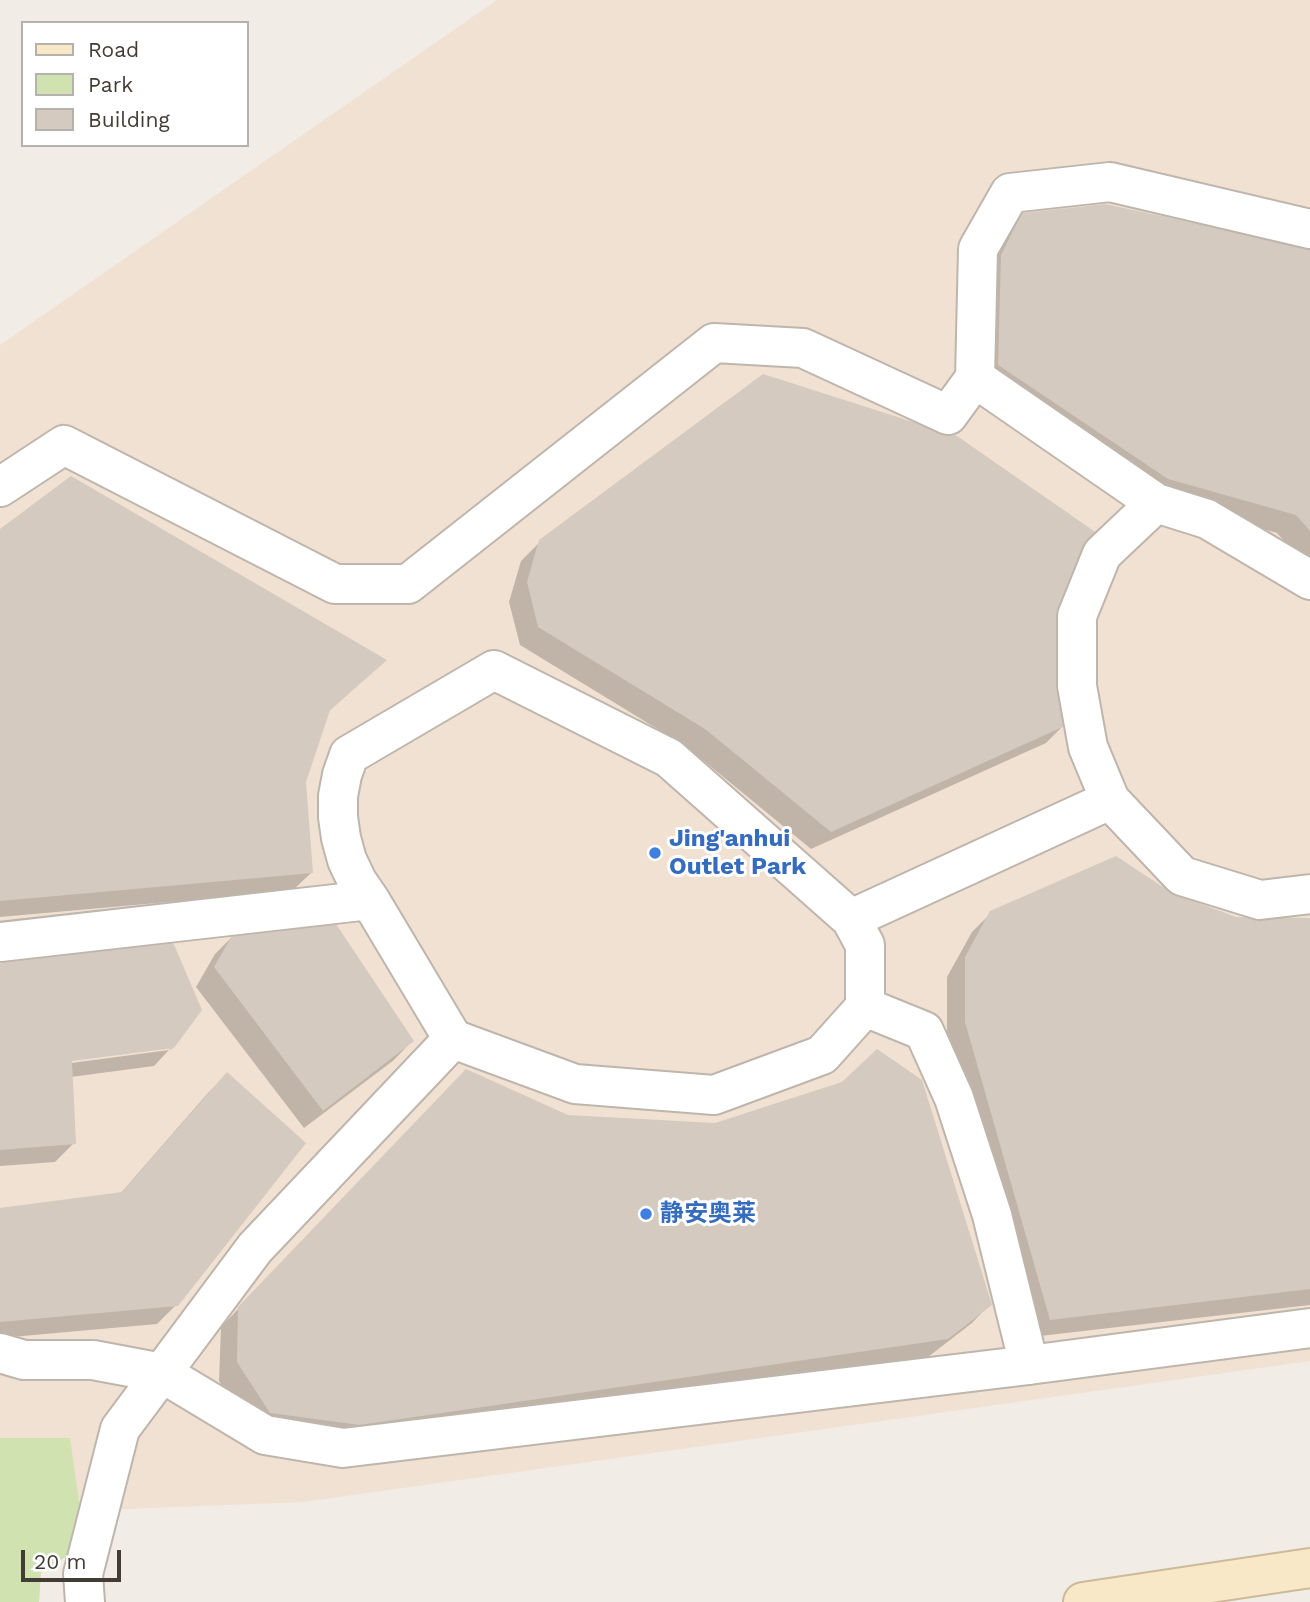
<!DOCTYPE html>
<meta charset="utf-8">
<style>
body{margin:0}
#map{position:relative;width:1310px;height:1602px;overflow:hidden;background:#f1ece5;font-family:"Work Sans",sans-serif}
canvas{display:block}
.legend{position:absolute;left:21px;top:21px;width:228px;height:126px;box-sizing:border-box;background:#fff;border:2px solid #b4b1ae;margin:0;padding:9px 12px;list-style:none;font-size:21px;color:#433c35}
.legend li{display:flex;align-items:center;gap:14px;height:35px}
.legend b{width:35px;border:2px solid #b4b1ae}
.scale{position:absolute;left:21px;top:1550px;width:100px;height:32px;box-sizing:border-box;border:4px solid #433c35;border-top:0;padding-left:9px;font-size:21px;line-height:24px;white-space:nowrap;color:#433c35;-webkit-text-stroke:5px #fff;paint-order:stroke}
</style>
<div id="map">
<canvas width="1310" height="1602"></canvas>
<ul class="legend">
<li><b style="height:9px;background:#f9e8c7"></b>Road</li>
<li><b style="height:19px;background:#d1e2b1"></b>Park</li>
<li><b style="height:19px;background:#d4cabf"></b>Building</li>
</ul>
<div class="scale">20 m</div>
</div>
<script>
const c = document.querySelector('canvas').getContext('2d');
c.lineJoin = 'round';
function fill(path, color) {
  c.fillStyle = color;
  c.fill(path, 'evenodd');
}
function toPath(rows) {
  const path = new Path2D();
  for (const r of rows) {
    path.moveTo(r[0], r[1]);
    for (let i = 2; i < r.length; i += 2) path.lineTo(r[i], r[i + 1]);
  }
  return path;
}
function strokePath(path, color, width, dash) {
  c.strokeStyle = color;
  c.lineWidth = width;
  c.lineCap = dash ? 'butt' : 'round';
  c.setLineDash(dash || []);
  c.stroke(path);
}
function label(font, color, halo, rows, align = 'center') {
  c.font = font + ' "Work Sans","Noto Sans SC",sans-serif';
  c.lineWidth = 6;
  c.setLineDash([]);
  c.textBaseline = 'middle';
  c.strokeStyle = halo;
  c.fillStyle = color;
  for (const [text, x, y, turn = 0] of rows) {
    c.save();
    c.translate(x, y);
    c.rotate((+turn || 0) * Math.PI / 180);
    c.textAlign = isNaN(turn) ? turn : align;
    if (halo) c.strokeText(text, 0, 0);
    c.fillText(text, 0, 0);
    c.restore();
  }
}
const commercial = toPath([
 [497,0,1310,0,1310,1361,303,1502,0,1514,0,345]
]);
const green = toPath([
 [0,1438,70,1438,85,1544,41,1573,39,1602,0,1602]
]);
const shadow = toPath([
 [1023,215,1310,250,1310,570,1277,533,1150,497,981,384,983,275,1004,234],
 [0,531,384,661,328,712,304,782,311,873,292,891,0,917],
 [541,541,1065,724,1046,743,811,849,687,747,520,645,509,602,521,561],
 [1171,894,1236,918,1310,920,1310,1305,1031,1337,947,1041,947,977,972,932,991,913],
 [234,935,412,1041,394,1060,304,1128,196,987,215,954],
 [0,966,173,1047,170,1050,170,1047,63,1060,64,1064,169,1050,154,1066,71,1077,74,1143,55,1162,0,1166],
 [227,1074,176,1305,157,1324,0,1338,0,1210,120,1194,208,1093],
 [447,1090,567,1117,715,1124,990,1304,972,1323,928,1357,341,1442,251,1431,219,1381,221,1327]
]);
const building = toPath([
 [1105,204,1310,248,1310,531,1296,515,1168,479,998,365,1001,255,1022,213],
 [763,374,957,436,1101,536,1067,725,831,832,705,729,538,627,527,582,539,540],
 [71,476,387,660,330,710,306,782,313,873,0,901,0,529],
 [1116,856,1172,893,1236,917,1310,918,1310,1289,1050,1320,965,1022,965,957,990,911],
 [336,924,414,1041,323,1111,214,967,233,934],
 [172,940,202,1010,174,1048,72,1061,76,1144,0,1150,0,964,17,954],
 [877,1049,922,1080,992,1305,948,1339,360,1425,270,1413,237,1362,238,1307,466,1069,568,1115,715,1123,842,1082],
 [227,1072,306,1143,178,1306,0,1322,0,1208,122,1192]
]);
const street = toPath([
 [975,378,1156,503],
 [0,487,64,445,335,584,408,584,714,343,803,348,948,415,975,378,978,249,1010,193,1110,182,1310,229],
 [1310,580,1207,519,1156,503,1102,554,1077,616,1077,686,1088,747,1110,800,1182,876,1260,900,1310,894],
 [494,670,669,758,851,919,865,945,865,1007,822,1055,714,1095,575,1084,453,1039,370,900,357,881,347,860,341,838,338,817,338,796,342,775,349,755,494,670],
 [851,919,1110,800],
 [0,942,370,900],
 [865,1007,924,1031,954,1098,992,1215,1029,1365],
 [0,1353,24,1360,93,1360,162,1373,265,1435,343,1448,1029,1365,1310,1328],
 [85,1602,83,1574,120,1429,255,1248,453,1039]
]);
const secondary = toPath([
 [1083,1602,1310,1568]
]);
const markers = [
 [655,853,7,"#3f7fe0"],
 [646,1214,7,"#3f7fe0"]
];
const shopNames = [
 ["Jing'anhui",669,839],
 ["Outlet Park",669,867],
 ["静安奥莱",660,1214]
];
fill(commercial, '#f1e1d2');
fill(green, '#d1e2b1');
fill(shadow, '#0003');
fill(building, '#d4cabf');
strokePath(street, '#beb6ac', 42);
strokePath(secondary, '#cdba99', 42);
strokePath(street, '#fff', 38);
strokePath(secondary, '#f9e8c7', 38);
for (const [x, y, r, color] of markers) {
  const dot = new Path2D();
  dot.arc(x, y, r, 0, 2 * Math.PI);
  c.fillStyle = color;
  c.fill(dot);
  strokePath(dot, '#fff', 2.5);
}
label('bold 24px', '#366cbe', '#fff', shopNames, 'left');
</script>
